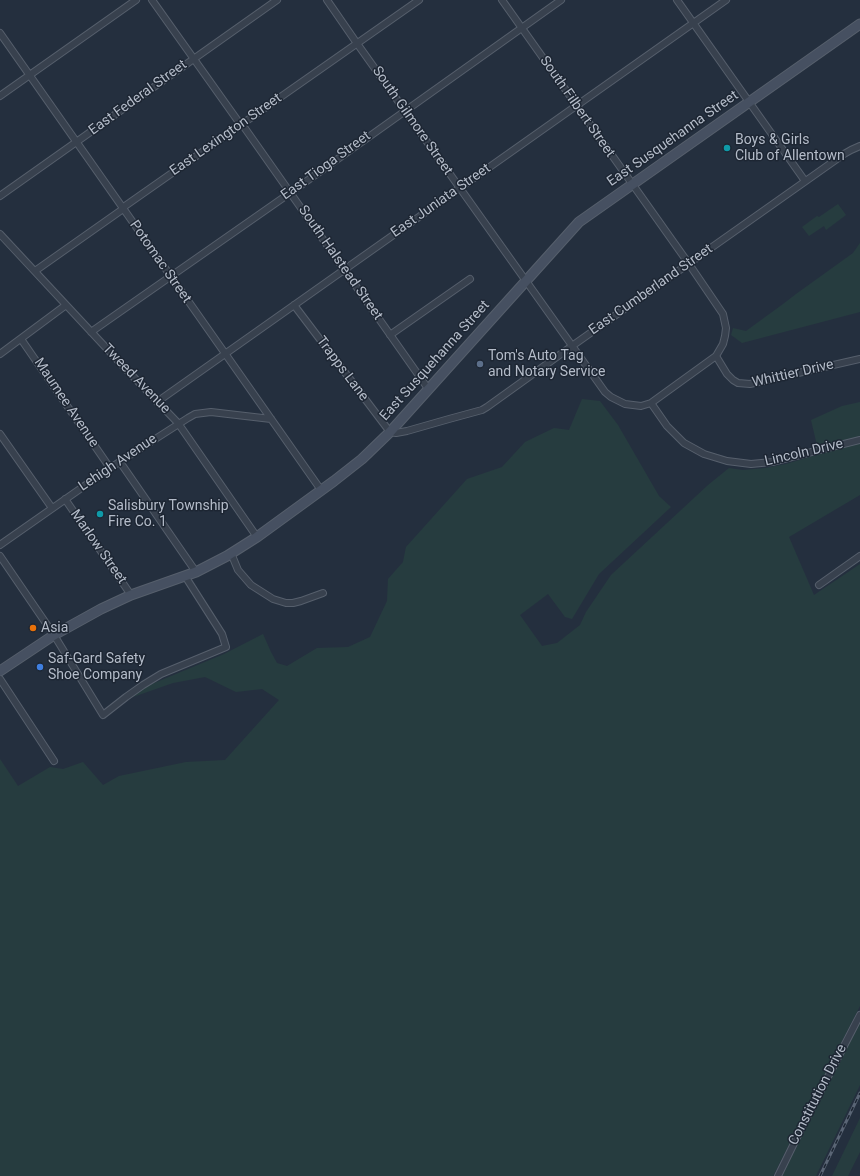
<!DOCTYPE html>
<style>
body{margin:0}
canvas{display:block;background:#242f3e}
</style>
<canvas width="860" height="1176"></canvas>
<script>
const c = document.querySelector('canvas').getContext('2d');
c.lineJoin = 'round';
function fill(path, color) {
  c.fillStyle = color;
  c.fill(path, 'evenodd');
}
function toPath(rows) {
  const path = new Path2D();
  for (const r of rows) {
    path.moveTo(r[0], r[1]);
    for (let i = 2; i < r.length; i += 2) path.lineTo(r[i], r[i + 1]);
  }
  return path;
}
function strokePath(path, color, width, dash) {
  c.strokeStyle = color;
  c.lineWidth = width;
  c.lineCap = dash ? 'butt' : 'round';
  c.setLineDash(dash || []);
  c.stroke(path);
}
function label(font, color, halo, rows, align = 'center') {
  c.font = font + ' Roboto,sans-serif';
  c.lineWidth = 3;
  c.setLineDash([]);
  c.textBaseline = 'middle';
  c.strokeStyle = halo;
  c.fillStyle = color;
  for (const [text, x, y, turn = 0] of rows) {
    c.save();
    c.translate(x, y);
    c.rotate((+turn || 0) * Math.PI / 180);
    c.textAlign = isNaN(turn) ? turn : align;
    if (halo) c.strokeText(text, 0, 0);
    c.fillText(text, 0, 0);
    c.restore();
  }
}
const green = toPath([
 [838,204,846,215,826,230,824,226,809,236,802,227,817,216,819,217],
 [860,243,860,312,742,343,731,335,733,328,746,331,783,304,796,294,853,253],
 [582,399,600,401,618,425,659,496,671,507,599,574,572,619,565,617,548,594,520,615,542,646,557,643,580,625,586,612,611,575,708,485,729,468,743,470,765,468,786,464,819,454,811,420,842,406,860,402,860,495,789,537,814,595,860,564,860,1006,773,1176,0,1176,0,759,18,786,50,767,63,769,83,762,103,785,119,776,186,762,225,760,279,700,262,689,236,692,205,677,173,683,133,697,147,686,224,654,263,634,271,652,277,663,287,666,317,648,348,647,370,637,387,601,388,579,403,562,406,547,467,479,502,467,525,442,554,428,569,430],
 [860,1019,860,1085,816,1176,782,1176],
 [860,1118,860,1152,848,1176,832,1176]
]);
const street = toPath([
 [152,0,238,121,244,127,429,390],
 [327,0,356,42,605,392,611,397,625,404,641,406,651,403,716,356,723,344,725,336,726,328,723,314,689,264,502,0],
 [677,0,805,181],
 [0,33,321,490],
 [0,96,136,0],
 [0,196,277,0],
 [0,234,123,366,178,423,257,537],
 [35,271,123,209,125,206,419,0],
 [294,305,390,432,396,433,407,431,449,419,482,410,487,407,572,346,844,154,851,150,860,146],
 [91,332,290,193,561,0],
 [390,335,470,279],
 [21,339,110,468],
 [0,354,66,305],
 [716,356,727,374,733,380,738,383,750,384,860,359],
 [157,402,726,0],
 [651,403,667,426,684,443,704,454,727,461,751,464,772,462,860,440],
 [0,434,52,508],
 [120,462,196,572],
 [65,499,131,595],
 [0,545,110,468,188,418,195,414,211,412,271,419],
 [231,553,238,570,251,585,273,599,286,603,293,603,301,601,323,593],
 [0,556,54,635,103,715,126,697,143,685,161,674,226,647,222,634,185,576],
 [819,585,860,556],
 [0,679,54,761],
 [778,1176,804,1123,860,1015]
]);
const secondary = toPath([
 [0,671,54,635,101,609,131,595,196,572,227,556,257,537,334,481,362,459,390,432,579,222,860,24]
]);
const rail = toPath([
 [820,1176,860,1093]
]);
const markers = [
 [727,148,4,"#0f9aa8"],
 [480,364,4,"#5c6f8a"],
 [100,514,4,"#0f9aa8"],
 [33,628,4,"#e8710a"],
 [40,667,4,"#3f7fe0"]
];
const streetNames = [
 ["East Federal Street",138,98,-36],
 ["South Filbert Street",577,107,55],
 ["South Gilmore Street",412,121,55],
 ["East Lexington Street",226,135,-35],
 ["East Susquehanna Street",673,139,-35],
 ["East Tioga Street",326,166,-36],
 ["East Juniata Street",441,201,-35],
 ["Potomac Street",160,262,55],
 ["South Halstead Street",340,263,55],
 ["East Cumberland Street",651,290,-35],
 ["East Susquehanna Street",435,361,-48],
 ["Trapps Lane",342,369,53],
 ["Whittier Drive",793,374,-13],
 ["Tweed Avenue",136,379,46],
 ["Maumee Avenue",66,403,56],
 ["Lincoln Drive",804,453,-13],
 ["Lehigh Avenue",118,463,-34],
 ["Marlow Street",98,547,55],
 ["Constitution Drive",818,1095,-63]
];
const poiNames = [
 ["Boys & Girls",735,140],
 ["Club of Allentown",735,156],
 ["Tom's Auto Tag",488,356],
 ["and Notary Service",488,372],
 ["Salisbury Township",108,506],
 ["Fire Co. 1",108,522],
 ["Asia",41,628],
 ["Saf-Gard Safety",48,659],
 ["Shoe Company",48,675]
];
fill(green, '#263c3f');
strokePath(street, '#565f6c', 8);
strokePath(secondary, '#565f6c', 11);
strokePath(street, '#38414e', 6);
strokePath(secondary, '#465061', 9);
strokePath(rail, '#5a6575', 3);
strokePath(rail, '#1d2633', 1.5, [4.5]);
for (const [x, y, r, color] of markers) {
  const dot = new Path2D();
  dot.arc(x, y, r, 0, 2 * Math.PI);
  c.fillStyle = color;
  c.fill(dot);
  strokePath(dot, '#1d2633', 1.5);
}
label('14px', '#b4bcc9', '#1d2633', streetNames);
label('14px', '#b4bcc9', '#1d2633', poiNames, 'left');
</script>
